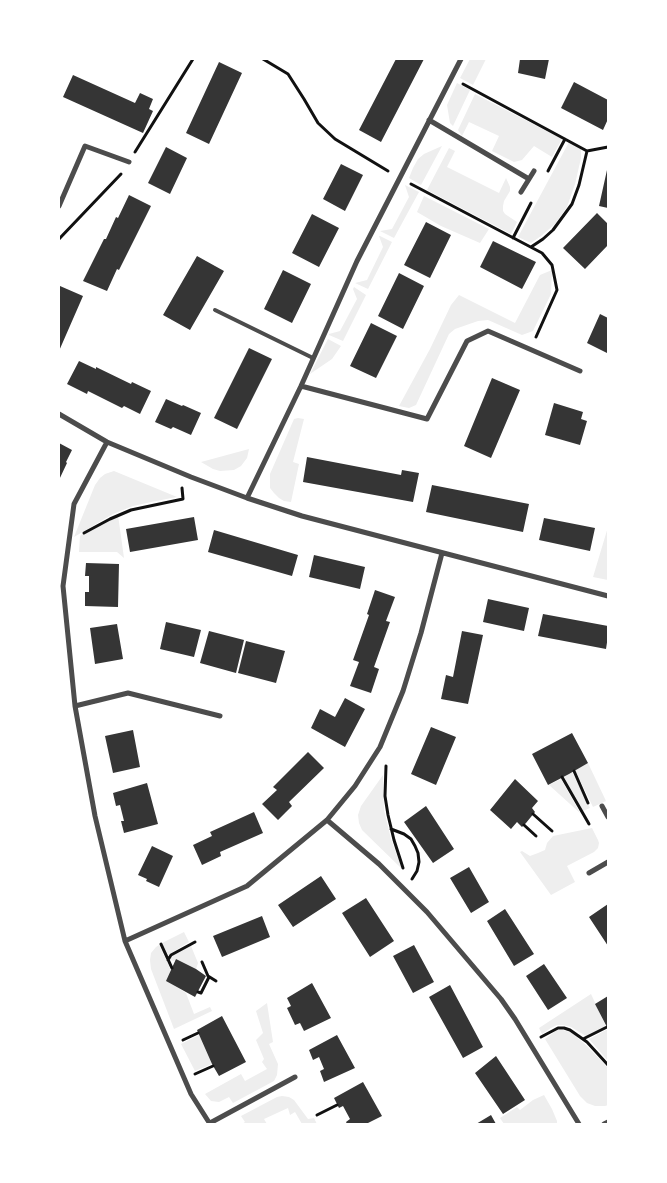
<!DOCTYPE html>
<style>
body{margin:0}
#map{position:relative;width:667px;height:1183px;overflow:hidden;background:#fff;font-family:Signika,sans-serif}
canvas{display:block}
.frame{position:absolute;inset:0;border:60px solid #fff;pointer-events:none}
</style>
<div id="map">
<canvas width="667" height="1183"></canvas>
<div class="frame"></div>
</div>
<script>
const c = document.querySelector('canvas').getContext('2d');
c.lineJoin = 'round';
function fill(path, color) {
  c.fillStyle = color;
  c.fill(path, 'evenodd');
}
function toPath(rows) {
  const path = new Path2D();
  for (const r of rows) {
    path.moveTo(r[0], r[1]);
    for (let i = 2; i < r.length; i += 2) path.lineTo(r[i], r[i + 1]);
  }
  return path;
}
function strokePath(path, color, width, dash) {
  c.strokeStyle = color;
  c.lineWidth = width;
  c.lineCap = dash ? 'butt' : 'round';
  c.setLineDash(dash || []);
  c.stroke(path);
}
const green = toPath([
 [470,59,486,59,473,85,460,78],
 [457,83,470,90,453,126,450,123,447,105],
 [475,94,562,139,552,157,534,146,522,160,514,162,492,151,499,136,469,122,462,136,458,130],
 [569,142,581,149,581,158,575,184,567,207,555,224,541,236,531,243,518,237],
 [442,146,421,185,409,178,413,168,418,159,424,154],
 [449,148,455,151,447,167,499,193,506,178,510,187,510,191,504,201,503,206,503,211,505,214,517,222,511,234,427,190],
 [405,185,419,192,394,238,380,231,392,229,409,197],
 [424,196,489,229,480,243,441,226,417,212],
 [379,236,380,236,392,242,368,289,355,283,367,280,383,247],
 [552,270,551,294,533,331,522,335,488,320,478,321,455,329,449,334,416,405,409,408,399,406,430,349,451,305,459,295,515,323,540,275],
 [354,287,366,295,343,341,329,335,329,334,340,331,357,299,353,289],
 [328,339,341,346,332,359,310,374],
 [298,418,304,419,293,462,299,464,291,502,284,501,279,498,274,493,270,488,270,474,294,419],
 [249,449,247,458,241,466,234,470,220,471,213,469,201,462],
 [114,471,177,497,151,502,133,506,113,514,74,537,95,485,100,478,105,474],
 [118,515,124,558,117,552,79,552,80,536,82,534,100,524],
 [608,527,608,580,593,577],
 [588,763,606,801,593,807,575,770],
 [572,772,590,808,583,811,564,777],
 [383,775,384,810,391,839,402,869,362,830,359,823,358,815,361,806],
 [561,779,580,813,549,785],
 [592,828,598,840,599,843,598,848,594,852,567,866,575,882,551,895,520,852,522,851,530,856,538,853,545,850,547,843,553,836],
 [184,932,189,942,168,955,167,957,162,943],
 [159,945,171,970,167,981,186,993,194,1014,210,1007,212,1011,174,1029,151,969,150,960,151,953,156,947],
 [191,946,198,963,196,969,176,959,174,961,170,960,172,956],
 [591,994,606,1026,586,1036,571,1027,563,1025,557,1025,551,1028,542,1034,539,1028],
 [267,1003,273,1042,269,1044,278,1064,277,1075,274,1081,233,1103,229,1097,219,1102,211,1101,205,1094,241,1074,245,1081,267,1069,262,1062,264,1059,256,1040,263,1033,256,1011],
 [608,1029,608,1061,589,1039],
 [557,1030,563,1030,572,1033,587,1046,608,1068,608,1105,605,1106,595,1106,587,1103,580,1096,545,1039],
 [199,1035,212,1064,195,1071,181,1044],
 [544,1095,552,1109,557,1121,557,1124,504,1124,500,1118,517,1107,520,1110,533,1100],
 [282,1096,289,1097,294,1100,308,1119,314,1118,317,1124,302,1124,295,1112,290,1115,288,1108,264,1119,267,1124,242,1124,245,1122,241,1116,277,1097]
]);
const building = toPath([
 [396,59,424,59,381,142,359,130],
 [520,59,549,59,545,79,518,73],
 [219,62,242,73,209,144,186,133],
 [73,75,135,103,140,93,153,99,149,109,153,111,143,133,63,97],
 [574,82,608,100,608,119,603,130,561,108],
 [166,147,187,158,170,194,148,183],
 [341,164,363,175,345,211,323,199],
 [607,170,608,170,608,208,599,206],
 [129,195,151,206,119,270,117,269,107,291,83,281,104,239,106,239,116,217,118,218],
 [597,213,608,224,608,245,585,269,563,248],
 [312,214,339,228,319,267,292,253],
 [426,222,451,235,430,278,404,265],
 [493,241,536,262,522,289,480,267],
 [197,256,224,271,190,330,163,315],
 [283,270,311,284,292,323,264,309],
 [399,273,424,286,403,329,378,316],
 [60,286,83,296,59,351,59,289],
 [600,314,608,318,608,351,607,353,587,343],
 [371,323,397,336,376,378,350,366],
 [249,348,272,359,237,429,214,418],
 [79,361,96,369,96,367,131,384,132,382,151,391,140,414,124,406,122,408,88,391,87,394,67,384],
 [492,378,520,390,491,458,464,446],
 [166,399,182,406,183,405,201,413,191,435,173,427,171,429,155,422],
 [554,403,583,412,581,419,587,421,580,445,545,435],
 [59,443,72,450,66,462,67,463,59,480],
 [307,457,401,475,402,470,419,473,413,502,303,482],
 [432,485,529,504,523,532,426,512],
 [194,517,198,540,130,552,126,529],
 [544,518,595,528,590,551,539,540],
 [214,530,298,555,292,576,208,552],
 [314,555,365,567,360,589,309,577],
 [86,563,119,564,118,607,85,606,85,592,89,592,89,576,85,576],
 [375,590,395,597,386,621,390,622,374,667,379,669,371,693,350,686,359,662,353,660,369,615,367,614],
 [488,599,529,608,524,631,483,622],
 [543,614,608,626,608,636,606,649,538,636],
 [166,622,201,630,194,657,160,649],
 [117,624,123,659,95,664,90,628],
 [209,631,244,640,236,673,200,663],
 [462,631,483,635,468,704,441,699,446,675,453,677],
 [246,641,285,651,276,683,238,673],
 [345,698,365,709,345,747,311,728,320,709,335,717],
 [431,727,456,737,436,785,411,774],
 [133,730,140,767,113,773,105,736],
 [572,733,588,763,569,774,548,785,532,754],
 [308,752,324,768,289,802,292,806,278,820,262,804,277,790,273,787],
 [515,779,538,801,532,808,535,812,526,823,522,827,517,822,511,829,490,810],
 [147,783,158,824,124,833,121,821,124,821,120,805,116,806,113,793],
 [426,806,454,849,433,863,404,822],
 [254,812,263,833,220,852,221,856,202,865,193,845,212,836,210,832],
 [152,846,173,856,159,887,146,881,147,879,138,875],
 [469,867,489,902,471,913,450,878],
 [321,876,336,899,293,927,278,905],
 [366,898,394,941,370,957,342,913],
 [608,904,608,946,589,917],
 [505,909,534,954,514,966,487,921],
 [262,916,270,937,222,957,213,936],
 [414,945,434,982,413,993,393,956],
 [176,959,196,969,206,976,195,997,166,981],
 [544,964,567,998,548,1010,526,976],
 [312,983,331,1018,304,1031,300,1023,295,1025,287,1008,291,1006,287,998],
 [450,985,483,1047,463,1058,429,997],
 [608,996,608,1029,595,1004],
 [222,1016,246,1062,219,1076,212,1064,197,1030],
 [337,1035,355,1068,324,1082,320,1071,324,1069,319,1057,313,1060,309,1050],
 [496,1056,525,1100,503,1114,475,1073],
 [363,1082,382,1116,366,1124,347,1124,346,1122,350,1119,343,1106,339,1108,334,1098],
 [491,1115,496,1124,476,1124]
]);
const path = toPath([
 [263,59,288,74,304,99,318,123,335,139,388,171],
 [463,84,587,151,608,147],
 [135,152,193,59],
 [548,171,565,139],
 [411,184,542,253,552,265,557,290,536,337],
 [513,238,531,203],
 [59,239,121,174],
 [531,247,543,239,553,230,572,204,579,185,587,151],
 [84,533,110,519,131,510,183,499,182,488],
 [386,766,385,796,388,815,394,840,403,868],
 [574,771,588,803],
 [562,777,589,824],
 [533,814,552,831],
 [524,825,536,836],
 [391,829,404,834,411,839,415,846,418,853,419,862,417,871,412,879],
 [161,944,172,968],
 [168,960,171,955,195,942],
 [202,962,208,976,216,981],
 [198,992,201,993,209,977],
 [541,1037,558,1028,564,1028,570,1030,587,1042,608,1065],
 [583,1039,607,1027],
 [183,1040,198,1033],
 [195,1074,213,1066],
 [317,1115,337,1105]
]);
const service = toPath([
 [215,310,313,358]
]);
const minor = toPath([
 [429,120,529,179],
 [521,192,534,171],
 [59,206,85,146,129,162],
 [301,386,427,419,467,341,488,331,580,371],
 [59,414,107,442,191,477,247,498,302,516,608,596],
 [107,442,74,504,63,586,75,706,95,816,125,941,191,1094,210,1124],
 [247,498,301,386,357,261,461,59],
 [75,706,128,693,220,716],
 [602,806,608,817],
 [327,820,379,864,427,912,501,999,515,1019,579,1124],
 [589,873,608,862],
 [125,941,247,886,327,820,355,786,380,747,403,691,421,633,442,553],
 [210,1123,295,1077],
 [604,1124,608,1122]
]);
fill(green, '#eee');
fill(building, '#353535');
strokePath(path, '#111', 3);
strokePath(service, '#4c4c4c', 4);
strokePath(minor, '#4c4c4c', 5);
</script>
